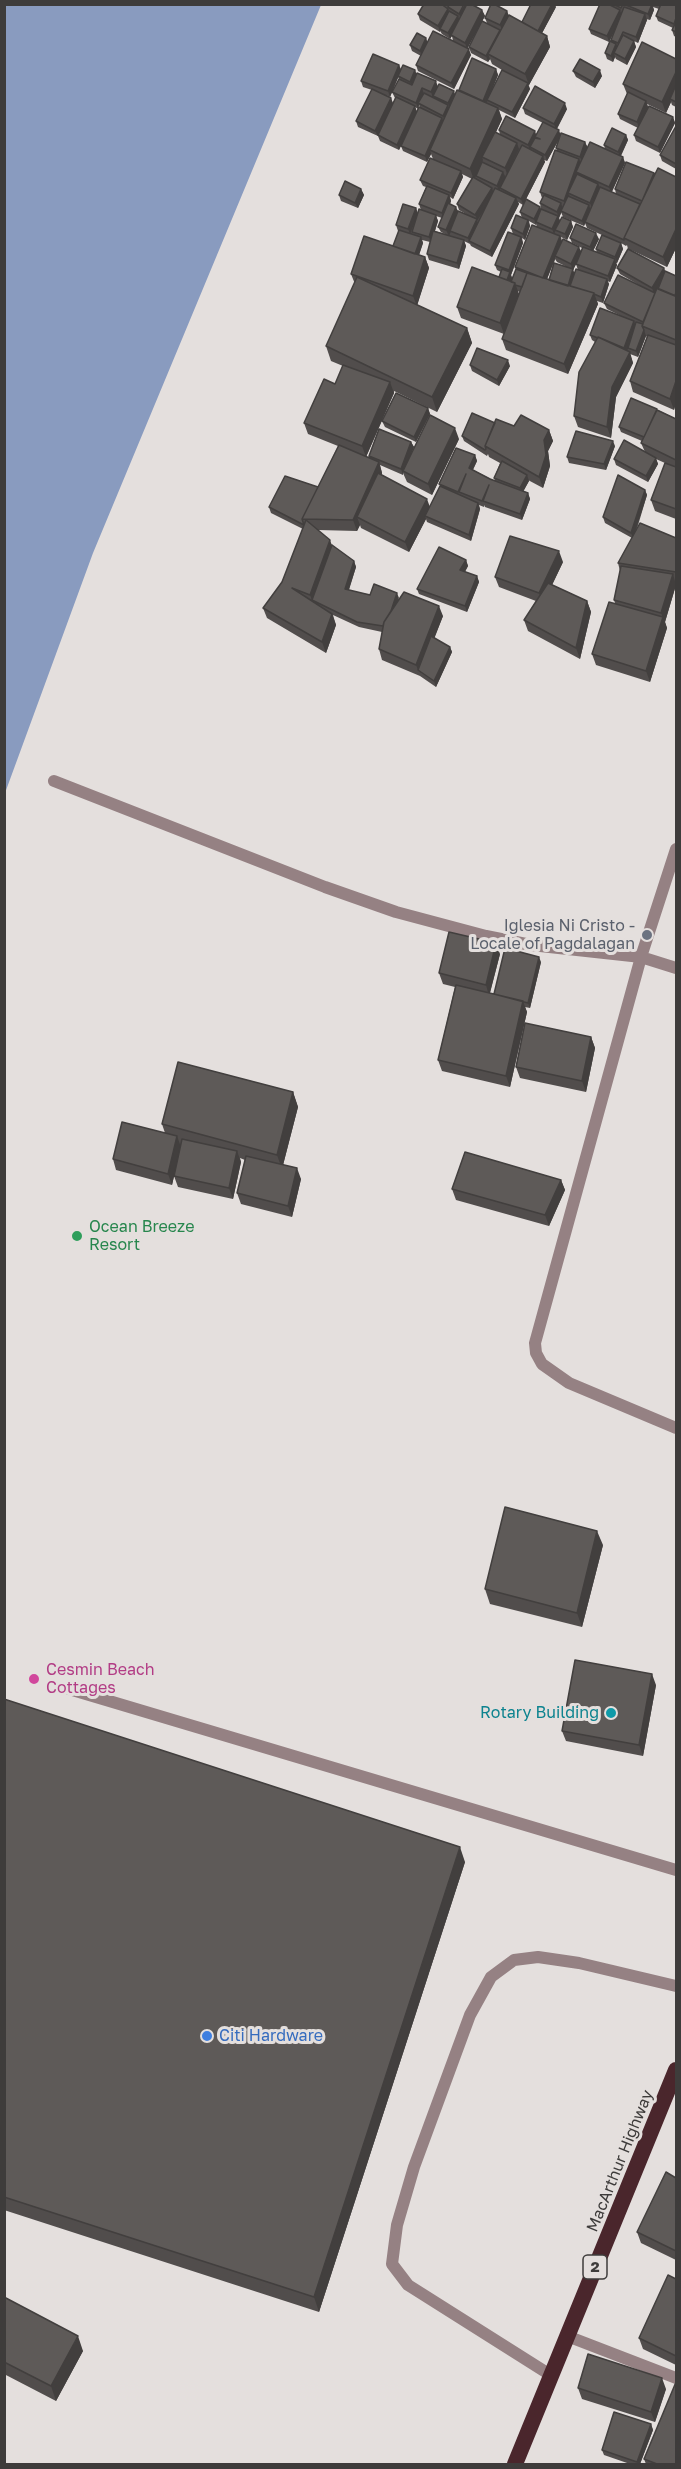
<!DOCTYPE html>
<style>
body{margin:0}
#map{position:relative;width:681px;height:2469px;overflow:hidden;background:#e4dfdd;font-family:"Golos Text",sans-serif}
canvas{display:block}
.frame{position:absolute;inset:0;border:6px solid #3e3c3b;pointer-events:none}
</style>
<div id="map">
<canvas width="681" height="2469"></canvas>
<div class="frame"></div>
</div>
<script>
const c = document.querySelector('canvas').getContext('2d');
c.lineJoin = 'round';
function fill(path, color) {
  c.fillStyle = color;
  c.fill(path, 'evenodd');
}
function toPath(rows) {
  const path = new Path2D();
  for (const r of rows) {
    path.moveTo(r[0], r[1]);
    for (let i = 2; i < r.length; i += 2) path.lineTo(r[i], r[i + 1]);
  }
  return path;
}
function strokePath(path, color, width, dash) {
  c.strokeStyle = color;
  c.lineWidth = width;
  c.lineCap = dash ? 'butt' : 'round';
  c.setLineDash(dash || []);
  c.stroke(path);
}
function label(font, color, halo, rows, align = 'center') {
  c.font = font + ' "Golos Text",sans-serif';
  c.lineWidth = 6;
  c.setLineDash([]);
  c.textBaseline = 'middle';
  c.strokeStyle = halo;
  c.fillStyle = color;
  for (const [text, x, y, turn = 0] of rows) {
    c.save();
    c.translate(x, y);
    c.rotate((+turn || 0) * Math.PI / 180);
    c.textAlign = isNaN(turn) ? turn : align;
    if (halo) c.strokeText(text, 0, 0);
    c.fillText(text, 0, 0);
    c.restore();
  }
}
const water = toPath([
 [5,4,321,5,93,553,5,793]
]);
const service = toPath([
 [552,2376,408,2285,392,2264,397,2225,414,2167,470,2015,491,1977,514,1960,538,1957,579,1963,676,1986]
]);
const minor = toPath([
 [54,781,325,887,396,912,486,936,531,945,641,957,676,968],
 [676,849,641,957,535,1343,536,1353,542,1364,569,1383,676,1428],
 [69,1689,676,1870],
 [567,2336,676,2378]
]);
const trunk = toPath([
 [515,2464,676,2070]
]);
const wall = toPath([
 [424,4,465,4,465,7,482,10,485,16,467,49,471,55,454,89,418,71,416,65,421,56,412,51,410,45,426,38,427,42,465,47,453,41,452,36,450,39,442,34,440,31,440,32,420,20,418,14],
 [609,4,676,4,676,37,674,36,672,30,673,28,658,21,656,16,659,9,653,7,654,10,650,20,646,19,647,20,638,43,634,41,636,47,627,65,616,59,615,57,613,62,607,59,605,53,611,41,611,40,614,32,609,42,591,34,589,29,610,5],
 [556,7,542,33,547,36,550,47,529,85,528,85,530,89,515,118,499,110,502,119,496,132,500,135,499,130,536,135,543,123,525,114,523,108,567,109,557,129,560,135,585,142,587,147,605,149,604,145,626,135,628,140,621,156,623,157,625,163,612,192,616,194,615,189,654,175,676,177,676,248,667,267,631,250,664,268,665,271,676,276,676,403,674,410,633,392,630,381,647,337,646,336,638,357,630,354,633,363,616,397,611,438,578,427,574,416,595,342,592,340,590,335,623,317,607,309,604,303,639,285,620,274,617,268,628,249,627,245,626,246,621,243,623,249,617,263,616,263,617,265,610,282,607,281,609,284,603,303,597,301,598,304,568,374,506,350,502,339,504,334,461,318,457,307,499,277,501,272,497,270,495,265,513,234,511,228,522,218,520,212,523,205,518,202,519,204,492,257,471,246,470,244,464,241,466,246,459,269,429,260,427,254,430,242,422,240,423,243,419,255,425,257,429,268,417,305,467,328,472,343,437,412,394,391,394,393,366,457,369,458,369,456,411,442,414,447,411,454,459,439,432,495,407,482,403,473,403,475,380,465,382,473,382,475,430,507,440,486,439,484,475,455,477,461,473,470,495,481,494,478,500,463,489,457,488,454,487,456,464,441,462,436,495,423,549,430,553,441,548,451,550,466,543,488,528,480,529,481,523,491,528,493,530,499,522,520,485,507,485,505,484,507,479,505,480,509,471,541,427,522,426,519,409,552,361,528,360,525,357,531,318,530,332,545,354,561,356,567,349,590,370,595,399,599,443,616,434,638,450,647,452,652,436,687,420,676,382,660,379,649,382,632,359,627,333,615,336,625,326,653,267,618,263,608,282,582,303,529,271,513,269,507,318,487,338,446,308,434,304,423,335,384,343,366,331,361,326,346,355,284,351,274,393,246,399,231,398,231,396,225,416,208,418,214,421,210,419,204,426,187,423,186,420,180,433,159,431,154,427,162,403,151,401,146,420,107,419,105,418,109,415,107,417,112,399,150,380,141,378,136,358,127,356,121,372,90,363,87,361,81,399,65,401,69,415,70,416,73,438,86,455,94,459,90,496,69,498,75,492,90,502,70,492,64,490,59,488,62,471,53,469,47,487,23,485,18,507,11,509,16,522,23],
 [398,77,399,79,392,92,395,98,393,103,391,98,383,94,390,97],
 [559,139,556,148,557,151,540,192,542,198,540,203,541,209,540,207,526,199,545,162,544,160,547,161],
 [462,174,472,179,457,204,459,210,466,214,458,211,450,204,451,201,450,197,453,199,463,177],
 [561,212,563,217,584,226,585,223,587,228,602,235,596,249,597,253,593,251,599,239,570,238,572,243,582,248,581,251,562,241,561,237,567,240,573,227,571,221,560,221,559,218],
 [436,216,442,218,438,227,441,232,445,234,435,231,438,221],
 [529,221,536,225,536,224,537,227,515,267,516,270,512,278,511,275,523,243,522,238,525,240,530,226],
 [555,259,557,262,565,266,554,263],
 [553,264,549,280,547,279],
 [576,264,578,270,574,274,573,270],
 [517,291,520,292,507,327,519,294],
 [676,59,676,107,672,105,671,102,666,113,647,104,648,107,673,117,675,123,660,153,636,141,634,135,638,128,620,119,618,114,627,94,623,84],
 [573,71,602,76,595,88,576,77],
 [676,126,676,169,662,161,660,155],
 [361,189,364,195,358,208,341,201,339,195],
 [470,365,510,366,499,386,472,371],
 [428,408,430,414,416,442,385,427,382,421],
 [658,410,676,419,676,519,655,511,651,500,665,463,656,459,658,464,648,482,616,465,614,459,645,452,641,443,642,441,621,432,619,427],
 [615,446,606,470,569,463,567,457],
 [645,490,647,495,636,532,676,538,676,585,665,622,667,628,650,682,596,665,592,654,615,603,614,600,620,571,618,563,632,538,605,523,603,517],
 [466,560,468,566,465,572,477,576,479,582,467,612,419,594,417,589],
 [563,562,552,585,587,601,591,612,580,659,528,631,524,620,536,601,499,587,495,577],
 [500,954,490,993,494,994,541,962,530,1008,525,1007,527,1012,510,1087,442,1071,438,1060,455,987,443,984,439,973],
 [591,1037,595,1048,586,1092,520,1078,516,1067],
 [293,1092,298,1107,283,1165,301,1179,292,1217,241,1204,237,1193,245,1160,240,1158,241,1162,233,1199,178,1187,174,1176,178,1158,172,1185,116,1170,113,1159,165,1133,162,1124],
 [561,1180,565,1190,549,1226,456,1200,452,1189],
 [603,1545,582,1627,490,1604,485,1589],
 [656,1685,643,1756,566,1741,562,1731],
 [4,1699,465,1862,319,2312,4,2210],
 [676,2178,676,2260,641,2243,637,2232],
 [676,2279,676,2365,643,2349,639,2338],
 [4,2297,83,2351,56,2401,4,2374],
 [578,2388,666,2389,655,2422,582,2399],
 [651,2424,653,2430,640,2464,630,2464,604,2455,602,2450],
 [644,2459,676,2464,646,2464]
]);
const shadedWall = toPath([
 [465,4,467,10,461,19,459,14],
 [552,4,555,4,556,7,540,37,538,31],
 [652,4,654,10,650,20,648,14],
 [448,9,450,15,440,29,440,32,438,26],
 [482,10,485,16,467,49,465,43],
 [620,10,622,16,609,42,607,36],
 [507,11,509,17,502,30,500,25],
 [645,14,647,20,638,43,636,37],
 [458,16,460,22,450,39,448,33],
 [500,30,502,35,488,54,490,59,488,62,486,56],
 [547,36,550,47,529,85,525,74],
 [426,38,428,44,422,57,420,51],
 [634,41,636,47,627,65,625,59],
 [616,44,619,49,614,53,615,57,613,62,611,56],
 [469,49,471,55,454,89,451,83],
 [399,65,401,71,390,97,388,91],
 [496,69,498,75,485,107,483,101],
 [415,70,417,76,412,87,410,82],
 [600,70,602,76,595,88,593,82],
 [676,72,676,91,670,99,671,102,666,113,662,102],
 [436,81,438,87,433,96,433,98,431,92],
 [528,83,530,89,515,118,512,112],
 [422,88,424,94,418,103,419,105,418,109,416,103],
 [454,91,456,97,450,109,448,103],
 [391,98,393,104,378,136,375,131],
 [646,101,648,107,639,128,637,122],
 [565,103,567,109,556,130,554,124],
 [448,105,450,111,445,121,443,116],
 [415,106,417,112,399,150,397,145],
 [498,108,502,119,484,158,482,157,483,160,474,180,470,169],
 [673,117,675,123,660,153,658,147],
 [442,118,444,123,430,150,431,154,427,162,425,156],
 [559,130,561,136,547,161,545,155],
 [535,131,537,137,535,137,536,139,530,147,531,149,530,151,528,145],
 [626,135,628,140,620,157,618,152],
 [585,142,588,148,582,163,580,157],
 [517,143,519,149,507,174,505,168],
 [543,156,545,162,523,205,521,199],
 [623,157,625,163,611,193,609,187],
 [579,159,582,165,576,172,578,175,568,193,570,197,566,207,564,201],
 [461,171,463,177,453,199,451,193],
 [503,172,506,178,500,188,500,189,499,192,497,186],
 [598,184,601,189,592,209,590,203],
 [492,188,494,194,477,221,479,225,469,241,468,238,477,219,475,215],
 [361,189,364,195,358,208,355,203],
 [449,195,451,201,444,219,442,213],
 [516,198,519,204,492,257,490,251],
 [561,203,563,209,559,218,560,221,554,234,552,229,558,216,557,212],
 [589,205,591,211,584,226,582,221],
 [456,207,459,213,449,236,446,230],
 [540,207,542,212,536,222,536,225,534,219],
 [416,208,418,214,410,234,408,229],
 [436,215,438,221,431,243,429,237],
 [528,220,530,226,525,240,523,234],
 [571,221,573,227,567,240,565,234],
 [676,229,676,248,667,267,663,257],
 [596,233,599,239,592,253,590,247],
 [560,236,562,242,555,256,555,259,545,284,543,278],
 [421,237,423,243,417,261,415,255],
 [521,237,523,243,511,275,512,278,508,289,506,283,510,273,509,270],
 [464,240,466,246,459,269,457,263],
 [621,243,623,249,617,263,615,257],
 [579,247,582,253,573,270,575,274,571,289,568,288,572,269,571,264],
 [425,257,429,268,417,306,413,296],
 [615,259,617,265,610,282,608,276],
 [664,268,666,274,654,294,652,288],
 [607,279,609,284,603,303,601,297],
 [515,283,519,294,504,334,500,323],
 [594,293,598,304,568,374,564,364],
 [634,321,636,327,626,354,624,348],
 [467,328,472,343,437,412,432,397],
 [644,330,646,336,638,357,636,351],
 [630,352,633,363,616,397,611,438,607,427,612,387],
 [508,360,510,366,499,386,497,380],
 [676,381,676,403,674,410,670,399],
 [390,382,394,393,366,457,362,446],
 [428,408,430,414,416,442,414,437],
 [455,428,459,439,432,495,428,484],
 [549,430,553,441,548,451,550,466,543,488,539,477,544,440],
 [613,441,615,446,606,470,604,464],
 [411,442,414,447,404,472,403,471,403,475,401,469],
 [475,455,477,461,471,473,469,468],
 [656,458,658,464,648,482,646,476],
 [379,462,382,473,362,520,357,517,360,525,357,531,353,520],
 [527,475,529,481,522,494,520,488],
 [645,490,647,495,633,538,631,533],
 [528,493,530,499,522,520,520,514],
 [427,499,431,510,425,516,426,519,409,552,405,542],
 [478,503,480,509,471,541,469,535],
 [330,540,334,551,312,600,310,595],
 [559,551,563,562,543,604,539,593],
 [466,560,468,566,462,576,460,570],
 [354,561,356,567,347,595,345,589],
 [673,574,676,585,665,622,667,628,650,682,646,671,663,618,661,613],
 [477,576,479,582,467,612,465,606],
 [397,593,399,598,386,627],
 [587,601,591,612,580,659,576,648],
 [439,606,443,616,421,673,418,670,416,665],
 [332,614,336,625,326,653,322,642],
 [450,647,452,652,436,687,434,681],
 [496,943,500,954,489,996,486,985],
 [539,957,541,962,530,1008,528,1003],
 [523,1001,527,1012,510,1087,506,1076],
 [591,1037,595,1048,586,1092,582,1081],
 [293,1092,298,1107,282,1169,277,1155],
 [177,1136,181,1147,172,1185,168,1174],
 [237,1151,241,1162,233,1199,229,1188],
 [297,1168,301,1179,292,1217,288,1206],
 [561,1180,565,1190,549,1226,545,1215],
 [597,1531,603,1545,582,1627,577,1613],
 [652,1674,656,1685,643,1756,639,1745],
 [460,1847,465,1862,319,2312,314,2297],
 [78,2336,83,2351,56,2401,51,2386],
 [662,2378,666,2389,655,2422,651,2412],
 [651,2424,653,2430,640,2464,638,2464,637,2462]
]);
const building = toPath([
 [424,4,441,4,448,9,438,26,418,14,424,4],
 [449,4,464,4,459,14,448,7,449,4],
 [467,4,471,4,482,10,465,43,451,35,467,4],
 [491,4,494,4,507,11,500,25,485,18,491,4],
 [531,4,552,4,538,31,522,22,531,4],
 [600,4,608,4,620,10,607,36,589,29,600,4],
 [613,4,623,4,621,8,613,4],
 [652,4,648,14,626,5,626,4,652,4],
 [661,4,676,4,676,18,674,24,656,16,661,4],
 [624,7,645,14,636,37,623,32,618,43,611,40,624,7],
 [449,11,458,16,448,33,440,29,449,11],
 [509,15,547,36,525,74,488,54,509,15],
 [482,21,500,30,486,56,469,47,482,21],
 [676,22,676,32,672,30,676,22],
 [433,31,469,49,451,83,416,65,433,31],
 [417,33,426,38,420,51,410,45,417,33],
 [623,35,634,41,625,59,614,53,623,35],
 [610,41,616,44,611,56,605,53,610,41],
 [642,42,676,59,676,72,662,102,623,84,642,42],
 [373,54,399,65,388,91,361,81,373,54],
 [472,58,496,69,483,101,459,90,472,58],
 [580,59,600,70,593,82,573,71,580,59],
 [403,65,415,70,410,82,398,76,403,65],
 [502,70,528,83,512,112,487,100,502,70],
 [417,73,436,81,431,92,422,88,416,103,392,92,399,79,412,85,417,73],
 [439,84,454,91,448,103,433,96,439,84],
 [676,85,676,102,670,99,676,85],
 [535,86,565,103,554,124,523,108,535,86],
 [372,89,391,98,375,131,356,121,372,89],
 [457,90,498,108,470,169,430,150,457,90],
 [628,92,646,101,637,122,618,114,628,92],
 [424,93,448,105,443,116,418,103,424,93],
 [396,97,415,106,397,145,378,135,396,97],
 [649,106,673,117,658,147,634,135,649,106],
 [419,107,442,118,425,156,401,146,419,107],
 [506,116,535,131,528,145,499,130,506,116],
 [543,122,559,130,545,155,530,147,535,138,540,139,535,137,543,122],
 [676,126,676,164,660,155,676,126],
 [612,128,626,135,618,152,604,145,612,128],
 [495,132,517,143,505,168,482,157,495,132],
 [561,133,585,142,580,157,556,148,561,133],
 [590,142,623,157,609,187,576,172,590,142],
 [522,145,543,156,521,199,500,188,522,145],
 [555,150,579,159,564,201,540,192,555,150],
 [430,158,461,171,451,193,420,180,430,158],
 [482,162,503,172,497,186,476,176,482,162],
 [626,162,654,173,642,201,615,189,626,162],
 [658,168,676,177,676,229,663,257,624,238,658,168],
 [577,174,598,184,590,203,568,193,577,174],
 [473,177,492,188,475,215,457,204,473,177],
 [345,181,361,189,355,203,339,195,345,181],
 [427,186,449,195,442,213,419,204,427,186],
 [600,187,640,204,624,238,624,240,585,222,600,187],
 [495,188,516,198,490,251,469,241,495,188],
 [544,195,561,203,557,212,540,203,544,195],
 [568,196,589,205,582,221,561,211,568,196],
 [526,199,540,207,534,219,520,212,526,199],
 [448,203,456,207,446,230,438,227,448,203],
 [403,204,416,208,408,229,396,225,403,204],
 [419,209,436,215,429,237,412,232,419,209],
 [541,209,558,216,552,229,536,222,541,209],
 [458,211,477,219,468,238,450,231,458,211],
 [516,215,528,220,523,234,511,228,516,215],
 [562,217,571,221,565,234,555,230,562,217],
 [576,224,596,233,590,247,570,238,576,224],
 [532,225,560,236,543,278,515,267,532,225],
 [399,230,421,237,415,254,393,246,399,230],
 [433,231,464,240,457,263,427,254,433,231],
 [508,232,521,237,509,270,495,265,508,232],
 [602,235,621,243,615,257,596,249,602,235],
 [364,236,425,257,413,296,351,274,364,236],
 [563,239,579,247,571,264,555,256,563,239],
 [583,247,615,259,608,276,576,264,583,247],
 [628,249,664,268,652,288,617,268,628,249],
 [554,263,573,269,568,286,549,280,554,263],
 [472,267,515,283,500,323,457,307,472,267],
 [502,269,510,272,507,280,499,277,502,269],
 [516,269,527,273,522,287,515,285,515,283,511,282,516,269],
 [576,269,607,279,601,297,594,294,594,293,570,286,576,269],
 [665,271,676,276,676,292,675,296,658,289,665,271],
 [527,273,594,293,564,364,502,339,527,273],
 [618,275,655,293,643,322,604,303,618,275],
 [357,277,467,328,432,397,326,346,357,277],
 [657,288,676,296,676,340,642,326,657,288],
 [600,308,634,321,624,348,598,337,598,338,590,335,600,308],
 [636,322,643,324,642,326,644,330,636,351,628,348,636,322],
 [648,335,676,345,676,381,670,399,630,381,648,335],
 [598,337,630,352,612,387,607,427,574,416,579,372,598,337],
 [477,348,508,360,497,380,470,365,477,348],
 [343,365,390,382,362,446,304,423,324,379,335,384,343,365],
 [396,393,428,408,414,437,382,421,396,393],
 [631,398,657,409,644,437,619,427,631,398],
 [657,410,676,419,676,460,641,443,657,410],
 [472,413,495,423,485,446,486,449,485,450,462,436,472,413],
 [430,415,455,428,428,484,403,471,430,415],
 [521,415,549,430,544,440,546,455,539,477,485,446,496,419,514,426,521,415],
 [379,429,411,442,401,469,369,456,379,429],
 [576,431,613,441,604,464,567,457,576,431],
 [624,440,656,458,646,476,614,459,624,440],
 [339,445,379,462,353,520,302,519,339,445],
 [456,448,475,455,469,468,490,479,528,493,520,514,483,501,489,485,482,501,459,492,466,474,458,492,439,484,456,448],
 [502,461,527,475,520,488,494,478,502,461],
 [665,463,676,467,676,509,651,500,665,463],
 [378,473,427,499,405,542,357,517,378,473],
 [618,475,645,490,631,533,603,517,618,475],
 [285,476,318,487,302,519,304,525,269,507,285,476],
 [440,486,478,503,469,535,425,516,440,486],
 [306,520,330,540,310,595,292,588,332,614,322,642,263,608,282,582,306,520],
 [640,523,676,538,676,572,618,563,640,523],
 [510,536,559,551,539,593,495,577,510,536],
 [332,545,354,561,345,589,370,595,374,584,397,593,391,611,384,622,383,626,357,622,312,600,332,545],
 [439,547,466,560,460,570,477,576,465,606,417,589,439,547],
 [621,566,673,574,661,613,614,600,621,566],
 [548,583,587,601,576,648,524,620,548,583],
 [404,592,439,606,416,665,379,649,384,622,404,592],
 [609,602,663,617,646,671,592,654,609,602],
 [431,636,450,647,434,681,418,670,431,636],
 [449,932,496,943,486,985,439,973,449,932],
 [505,948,539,957,528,1003,494,994,505,948],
 [456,985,523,1001,506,1076,438,1060,456,985],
 [525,1023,591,1037,582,1081,516,1067,525,1023],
 [178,1062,293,1092,277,1155,162,1124,178,1062],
 [122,1122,177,1136,168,1174,113,1159,122,1122],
 [182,1139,237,1151,229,1188,174,1176,182,1139],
 [465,1152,561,1180,545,1215,452,1189,465,1152],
 [246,1156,297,1168,288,1206,237,1193,246,1156],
 [505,1507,597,1531,577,1613,485,1589,505,1507],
 [575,1660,652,1674,639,1745,562,1731,575,1660],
 [4,1699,460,1847,314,2297,4,2197,4,1699],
 [666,2172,676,2178,676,2251,637,2232,666,2172],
 [668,2275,676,2279,676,2356,639,2338,668,2275],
 [4,2297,78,2336,51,2386,4,2362,4,2297],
 [588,2354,662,2378,651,2412,578,2388,588,2354],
 [676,2382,676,2464,657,2464,644,2459,676,2382],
 [614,2412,651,2424,637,2462,602,2450,614,2412]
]);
const markers = [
 [647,935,6,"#6b7280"],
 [77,1236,6,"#2e9e5b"],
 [34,1679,6,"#d1479c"],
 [611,1713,6,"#0f9aa8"],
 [207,2036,6,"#3f7fe0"]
];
const shields = [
 [595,2267,24]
];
const shieldNames = [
 ["2",595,2267]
];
const worshipNames = [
 ["Iglesia Ni Cristo -",635,926],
 ["Locale of Pagdalagan",635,944]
];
const leisureNames = [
 ["Ocean Breeze",89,1227],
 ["Resort",89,1245]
];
const hotelNames = [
 ["Cesmin Beach",46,1670],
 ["Cottages",46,1688]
];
const cultureNames = [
 ["Rotary Building",599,1713]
];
const shopNames = [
 ["Citi Hardware",219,2036]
];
const streetNames = [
 ["MacArthur Highway",620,2161,-68]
];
fill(water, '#899bbf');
strokePath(service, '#958183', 12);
strokePath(minor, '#958183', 12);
strokePath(trunk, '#4a262c', 16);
fill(wall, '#514d4c');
fill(shadedWall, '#423f3e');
fill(building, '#5e5a58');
strokePath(building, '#423f3e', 1.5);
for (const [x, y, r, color] of markers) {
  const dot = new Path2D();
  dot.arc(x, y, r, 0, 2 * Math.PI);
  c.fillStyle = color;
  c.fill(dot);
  strokePath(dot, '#e4dfdd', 2);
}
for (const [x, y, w] of shields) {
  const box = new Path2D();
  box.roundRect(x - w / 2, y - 12, w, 24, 4.5);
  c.fillStyle = '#e4dfdd';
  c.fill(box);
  strokePath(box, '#3e3c3b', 1.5);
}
label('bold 15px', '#3e3c3b', null, shieldNames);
label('16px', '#5b616d', '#e4dfdd', worshipNames, 'right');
label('16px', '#27864d', '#e4dfdd', leisureNames, 'left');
label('16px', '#b23c85', '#e4dfdd', hotelNames, 'left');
label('16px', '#0d838f', '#e4dfdd', cultureNames, 'right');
label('16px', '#366cbe', '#e4dfdd', shopNames, 'left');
label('16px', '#3e3c3b', '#e4dfdd', streetNames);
</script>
